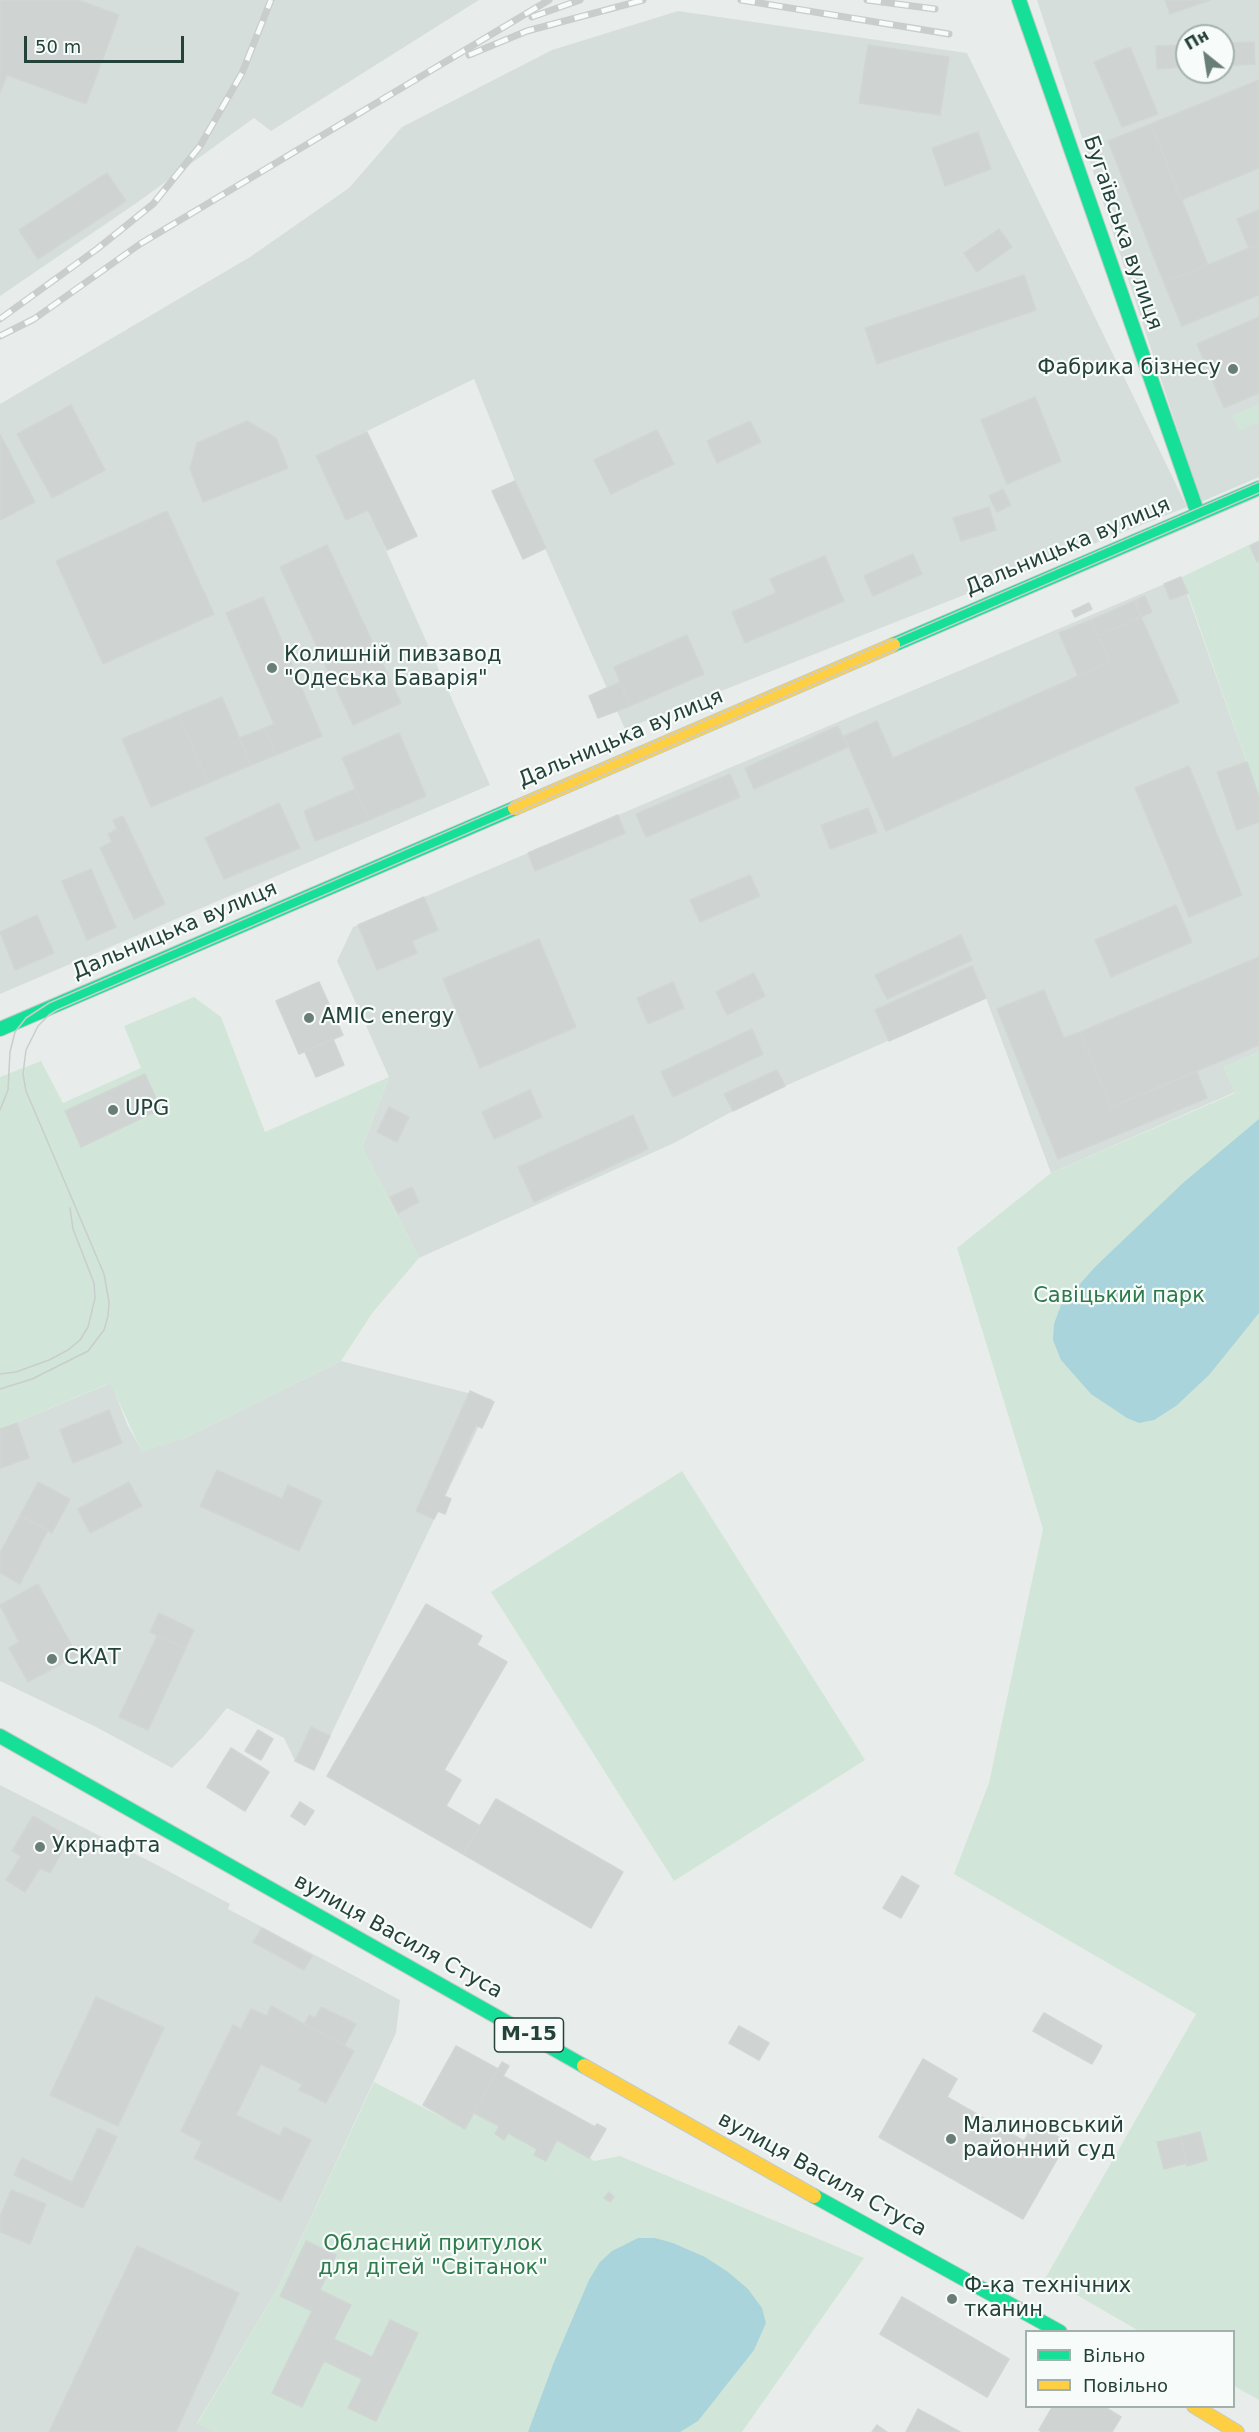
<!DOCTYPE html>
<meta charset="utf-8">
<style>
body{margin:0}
#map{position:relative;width:1259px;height:2432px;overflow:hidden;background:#e8edeb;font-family:"DejaVu Sans",sans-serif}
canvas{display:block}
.legend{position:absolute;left:1025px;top:2330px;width:210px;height:78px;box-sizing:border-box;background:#f7fbf9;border:2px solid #a3b1ad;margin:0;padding:8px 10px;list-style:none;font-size:18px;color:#24423a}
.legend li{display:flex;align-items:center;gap:12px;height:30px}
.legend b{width:30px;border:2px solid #a3b1ad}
.north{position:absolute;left:1175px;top:24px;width:60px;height:60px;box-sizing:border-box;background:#f7fbf9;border:2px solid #a3b1ad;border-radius:50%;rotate:330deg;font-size:16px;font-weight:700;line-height:24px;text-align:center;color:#24423a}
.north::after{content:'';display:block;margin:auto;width:21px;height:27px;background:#697e78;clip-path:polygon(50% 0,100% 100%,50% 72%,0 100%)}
.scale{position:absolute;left:24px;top:36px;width:160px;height:27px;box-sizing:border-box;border:3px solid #24423a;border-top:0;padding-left:8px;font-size:18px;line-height:21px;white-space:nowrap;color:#24423a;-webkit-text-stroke:4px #f7fbf9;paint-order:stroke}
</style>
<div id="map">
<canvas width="1259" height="2432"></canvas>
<ul class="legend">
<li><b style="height:8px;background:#16e098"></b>Вільно</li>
<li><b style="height:8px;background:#ffcf43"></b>Повільно</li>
</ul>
<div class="north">Пн</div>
<div class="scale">50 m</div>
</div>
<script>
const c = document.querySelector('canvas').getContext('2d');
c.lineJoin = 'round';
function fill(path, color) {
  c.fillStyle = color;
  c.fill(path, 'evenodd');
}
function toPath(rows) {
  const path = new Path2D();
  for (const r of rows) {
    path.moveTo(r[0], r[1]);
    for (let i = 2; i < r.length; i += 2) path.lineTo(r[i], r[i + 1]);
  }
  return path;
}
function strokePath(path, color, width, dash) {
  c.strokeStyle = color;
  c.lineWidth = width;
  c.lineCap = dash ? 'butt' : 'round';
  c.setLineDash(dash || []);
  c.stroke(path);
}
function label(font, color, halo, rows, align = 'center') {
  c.font = font + ' "DejaVu Sans",sans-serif';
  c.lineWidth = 4.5;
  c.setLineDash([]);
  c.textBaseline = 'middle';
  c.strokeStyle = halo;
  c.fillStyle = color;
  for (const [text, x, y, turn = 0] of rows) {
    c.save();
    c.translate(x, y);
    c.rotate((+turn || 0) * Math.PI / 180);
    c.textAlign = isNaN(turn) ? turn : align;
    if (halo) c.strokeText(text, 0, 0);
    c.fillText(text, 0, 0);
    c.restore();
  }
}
const built = toPath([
 [0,0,479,0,271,131,254,118,135,204,0,296],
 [1037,0,1259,0,1259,477,1201,502],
 [1187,36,1223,36,1223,72,1187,72],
 [678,11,967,53,1187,507,625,729,515,481,474,379,316,456,346,520,368,510,490,785,0,994,0,404,250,257,349,188,402,127,552,50],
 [1181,577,1259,797,1259,1052,1224,1067,1235,1092,1051,1173,986,998,785,1086,733,1111,674,1143,419,1258,362,1147,389,1077,337,961,353,927],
 [341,1361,492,1399,314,1770,295,1761,284,1738,227,1708,204,1736,172,1768,96,1727,0,1681,0,1429,111,1383,127,1424,142,1451,187,1437],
 [0,1785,157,1865,230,1904,228,1909,400,2000,396,2033,277,2290,197,2423,217,2432,0,2432]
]);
const green = toPath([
 [1259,404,1259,422,1239,431,1232,416],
 [1259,540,1259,797,1182,577],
 [194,997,221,1017,265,1132,389,1077,362,1147,419,1258,373,1312,341,1361,187,1437,142,1452,110,1383,0,1429,0,1077,41,1061,63,1103,141,1068,124,1026],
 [1259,1052,1259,2400,1234,2386,1234,2332,1139,2331,1046,2277,1196,2014,954,1874,989,1783,1043,1529,957,1248,1051,1173,1235,1093,1224,1067],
 [682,1471,865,1760,674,1881,491,1592],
 [502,2062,509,2066,503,2077,594,2127,597,2124,606,2129,589,2157,594,2161,620,2156,864,2258,742,2432,217,2432,197,2424,277,2290,374,2082,465,2129]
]);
const water = toPath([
 [1259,1119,1259,1313,1209,1375,1176,1406,1154,1420,1139,1423,1127,1418,1091,1394,1061,1360,1053,1340,1054,1324,1061,1305,1096,1266,1183,1183],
 [638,2238,655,2238,673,2243,705,2257,728,2272,748,2289,762,2308,766,2323,754,2350,698,2421,680,2432,528,2432,554,2362,589,2280,600,2262,612,2251]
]);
const building = toPath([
 [0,0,78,0,119,15,86,104,7,75,0,92,0,0],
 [1165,0,1210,0,1170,14,1165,0],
 [1254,42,1255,64,1223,66,1223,43,1254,42],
 [868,45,949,57,940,115,859,103,868,45],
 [1187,45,1187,67,1157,69,1156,46,1187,45],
 [1130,47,1158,114,1122,127,1094,62,1130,47],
 [1259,80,1259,168,1181,200,1151,124,1259,80],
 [1151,124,1208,265,1164,283,1108,141,1151,124],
 [978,132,991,169,945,186,932,148,978,132],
 [107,173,126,201,38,259,19,230,107,173],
 [1259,210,1259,244,1249,249,1237,219,1259,210],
 [999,229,1012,247,977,272,964,253,999,229],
 [1259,244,1259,295,1182,326,1164,283,1259,244],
 [1024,275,1036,310,877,364,865,328,1024,275],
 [1259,317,1259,393,1224,408,1197,344,1259,317],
 [1035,397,1061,461,1007,484,981,420,1035,397],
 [71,405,105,470,52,498,17,434,71,405],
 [247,421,276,438,288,468,203,502,190,469,197,443,247,421],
 [750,421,761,442,717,463,707,441,750,421],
 [657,430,674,464,611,494,594,460,657,430],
 [367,432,417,536,387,550,368,510,346,520,316,456,367,432],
 [0,434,35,502,0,520,0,434],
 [515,481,546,548,523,559,492,491,515,481],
 [1003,489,1011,505,997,512,989,496,1003,489],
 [989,507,996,530,961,541,953,518,989,507],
 [167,511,214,614,103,664,56,561,167,511],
 [1259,542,1259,561,1257,562,1250,546,1259,542],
 [327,545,401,703,353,725,280,567,327,545],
 [913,554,922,574,873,596,864,576,913,554],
 [825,556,844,601,745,643,732,612,776,593,770,579,825,556],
 [1181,577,1188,593,1170,600,1164,584,1181,577],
 [1145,596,1152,612,1141,617,1134,601,1145,596],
 [263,597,322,736,276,755,265,728,274,724,226,613,263,597],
 [1134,601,1141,617,1098,636,1091,620,1134,601],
 [1089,603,1092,609,1075,617,1072,611,1089,603],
 [1141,617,1179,702,886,831,844,736,877,721,893,758,1110,662,1098,636,1141,617],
 [1091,620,1110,662,1078,676,1059,633,1091,620],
 [687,635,704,674,630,706,614,667,687,635],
 [620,682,630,706,598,718,589,696,620,682],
 [222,697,251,765,208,783,179,715,222,697],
 [179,715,208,783,151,807,122,739,179,715],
 [838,726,848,747,754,789,745,768,838,726],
 [265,728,276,755,251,765,239,738,265,728],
 [399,733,426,796,369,820,342,758,399,733],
 [1247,762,1259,797,1259,822,1237,830,1217,772,1247,762],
 [1189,766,1242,895,1189,917,1135,788,1189,766],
 [730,774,740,797,646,837,636,814,730,774],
 [355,789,369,820,315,841,304,811,355,789],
 [279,803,300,848,224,879,205,838,279,803],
 [868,808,877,832,830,849,821,825,868,808],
 [618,815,625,833,535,871,528,853,618,815],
 [123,816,165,904,134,919,100,848,112,842,108,834,117,829,113,820,123,816],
 [91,869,116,927,87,940,62,881,91,869],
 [750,875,760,896,700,922,690,900,750,875],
 [424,897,438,930,412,941,417,953,377,970,358,925,424,897],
 [1176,905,1192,942,1111,977,1095,940,1176,905],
 [37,915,54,953,15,970,0,932,37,915],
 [961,935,972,960,887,999,875,975,961,935],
 [539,939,576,1027,480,1068,443,979,539,939],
 [1259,957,1259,1045,1111,1107,1080,1032,1259,957],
 [972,966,986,998,889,1041,875,1010,972,966],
 [754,973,765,996,727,1015,716,992,754,973],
 [319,982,343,1035,299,1054,276,1001,319,982],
 [673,982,684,1008,648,1024,637,998,673,982],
 [1044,990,1064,1038,1080,1032,1111,1107,1197,1072,1207,1098,1058,1159,997,1009,1044,990],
 [752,1029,763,1054,673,1097,661,1072,752,1029],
 [333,1039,344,1065,316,1077,305,1052,333,1039],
 [777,1070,785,1086,733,1111,724,1094,777,1070],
 [145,1074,161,1109,81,1147,65,1111,145,1074],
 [530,1090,542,1117,494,1139,482,1112,530,1090],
 [389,1107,409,1117,397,1142,377,1132,389,1107],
 [633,1115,648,1149,534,1202,518,1167,633,1115],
 [412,1187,419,1202,398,1213,390,1197,412,1187],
 [470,1391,494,1402,482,1428,476,1425,444,1496,451,1499,445,1514,438,1511,434,1519,416,1511,470,1391],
 [109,1410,122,1443,73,1463,60,1430,109,1410],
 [17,1423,29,1458,0,1468,0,1429,17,1423],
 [217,1470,282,1499,288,1485,322,1501,299,1551,200,1506,217,1470],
 [38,1482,70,1499,52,1533,20,1516,38,1482],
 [129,1482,142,1506,90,1533,78,1509,129,1482],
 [20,1516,48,1530,20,1584,0,1573,0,1553,20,1516],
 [38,1584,77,1655,28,1682,9,1648,19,1642,0,1605,38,1584],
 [426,1604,482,1636,477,1645,507,1662,444,1770,461,1780,446,1806,480,1826,463,1854,327,1776,426,1604],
 [159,1613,194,1630,185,1649,150,1632,159,1613],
 [157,1636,186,1648,148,1730,119,1717,157,1636],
 [311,1727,330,1736,314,1770,295,1761,311,1727],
 [258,1730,273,1739,261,1760,245,1751,258,1730],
 [231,1748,269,1772,245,1811,207,1787,231,1748],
 [496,1799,623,1872,591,1928,463,1854,496,1799],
 [300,1802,314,1811,305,1825,291,1816,300,1802],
 [33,1816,70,1838,50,1873,40,1868,25,1892,6,1880,21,1856,12,1851,33,1816],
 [902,1876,919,1886,901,1918,883,1908,902,1876],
 [262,1928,312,1956,304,1970,253,1942,262,1928],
 [96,1997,164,2028,118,2126,50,2095,96,1997],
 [271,2006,354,2051,326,2103,299,2090,302,2084,261,2064,236,2115,280,2136,284,2127,311,2140,281,2201,194,2158,202,2142,181,2131,233,2025,241,2029,251,2009,267,2016,271,2006],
 [321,2007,356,2024,345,2045,304,2025,309,2015,315,2018,321,2007],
 [1044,2013,1102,2046,1092,2064,1033,2031,1044,2013],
 [739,2026,769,2043,759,2060,729,2043,739,2026],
 [456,2046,498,2069,465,2129,423,2105,456,2046],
 [923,2059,957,2079,947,2097,1024,2141,1034,2123,1067,2142,1023,2219,879,2137,923,2059],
 [502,2062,509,2066,503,2076,595,2127,597,2124,606,2129,589,2158,557,2140,546,2161,534,2155,537,2149,508,2133,504,2140,495,2134,499,2126,474,2113,502,2062],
 [98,2128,117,2137,83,2208,14,2175,22,2158,72,2182,98,2128],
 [1200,2132,1207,2160,1187,2166,1180,2137,1200,2132],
 [1180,2137,1187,2163,1164,2169,1157,2142,1180,2137],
 [11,2190,46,2204,30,2244,0,2232,0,2217,11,2190],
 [609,2192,614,2197,610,2202,604,2198,609,2192],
 [306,2241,336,2255,320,2290,351,2305,334,2339,372,2357,390,2320,418,2333,376,2421,348,2408,362,2379,324,2361,302,2407,272,2393,312,2311,280,2296,306,2241],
 [137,2246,239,2293,176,2432,49,2432,137,2246],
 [902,2297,1009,2359,987,2397,880,2334,902,2297],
 [1053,2406,1103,2406,1121,2417,1112,2432,1042,2432,1039,2430,1053,2406],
 [918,2409,960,2432,906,2432,918,2409],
 [877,2425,887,2432,872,2432,877,2425]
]);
const fast = toPath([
 [1019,0,1198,514],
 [893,645,1259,488],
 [0,1029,515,808],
 [0,1736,584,2066],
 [814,2196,1060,2332]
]);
const slow = toPath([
 [515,808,893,645],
 [584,2066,814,2196],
 [1194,2406,1237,2432]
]);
const tram = toPath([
 [0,1110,8,1090,10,1052,15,1032,26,1018,49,1003,1259,482],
 [0,1374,16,1372,49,1360,68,1350,80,1340,88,1327,95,1298,94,1283,73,1229,70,1208],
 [0,1389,32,1379,88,1351,104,1330,108,1316,109,1302,104,1274,26,1091,23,1074,26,1050,38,1026,49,1015,57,1010,1259,493]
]);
const rail = toPath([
 [741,0,949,34],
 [867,0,935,9],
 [532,17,580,0],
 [469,55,527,31,643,0],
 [0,319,97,249,153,204,200,146,242,73,271,0],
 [0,336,34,319,140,244,549,0]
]);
const markers = [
 [1233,369,6,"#697e78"],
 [272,668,6,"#697e78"],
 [309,1018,6,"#697e78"],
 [113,1110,6,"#697e78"],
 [52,1659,6,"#697e78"],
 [40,1847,6,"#697e78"],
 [951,2139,6,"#697e78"],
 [952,2299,6,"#697e78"]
];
const shields = [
 [529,2035,69]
];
const shieldNames = [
 ["М-15",529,2035]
];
const streetNames = [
 ["Бугаївська вулиця",1122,233,71],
 ["Дальницька вулиця",1068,547,-23],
 ["Дальницька вулиця",621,739,-23],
 ["Дальницька вулиця",175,931,-23],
 ["вулиця Василя Стуса",398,1937,29],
 ["вулиця Василя Стуса",822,2175,29]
];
const poiNames = [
 ["Фабрика бізнесу",1221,369,"right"],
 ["Колишній пивзавод",284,656],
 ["\"Одеська Баварія\"",284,680],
 ["AMIC energy",321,1018],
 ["UPG",125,1110],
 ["СКАТ",64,1659],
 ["Укрнафта",52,1847],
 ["Малиновський",963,2127],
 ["районний суд",963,2151],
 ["Ф-ка технічних",964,2287],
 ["тканин",964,2311]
];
const parkNames = [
 ["Савіцький парк",1119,1297],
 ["Обласний притулок",433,2245],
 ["для дітей \"Світанок\"",433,2269]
];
fill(built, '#d6dedb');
fill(green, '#d1e6d8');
fill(water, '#a9d4db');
fill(building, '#cfd4d2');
strokePath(building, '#d1d6d4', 1.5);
strokePath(fast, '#c3cbc8', 16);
strokePath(slow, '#c3cbc8', 16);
strokePath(fast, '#16e098', 14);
strokePath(slow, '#ffcf43', 14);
strokePath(tram, '#c9cdcc', 1.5);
strokePath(rail, '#c9cdcc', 7);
strokePath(rail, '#f7fbf9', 4.5, [14]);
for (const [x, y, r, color] of markers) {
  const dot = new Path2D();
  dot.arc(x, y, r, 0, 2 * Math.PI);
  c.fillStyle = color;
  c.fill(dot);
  strokePath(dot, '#f7fbf9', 2);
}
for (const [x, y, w] of shields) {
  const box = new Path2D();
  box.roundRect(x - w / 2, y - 17, w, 34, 4.5);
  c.fillStyle = '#f7fbf9';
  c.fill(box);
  strokePath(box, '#24423a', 1.5);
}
label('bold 20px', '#24423a', null, shieldNames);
label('21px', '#24423a', '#f7fbf9', streetNames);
label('21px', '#24423a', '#f7fbf9', poiNames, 'left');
label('21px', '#2d7a4b', '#f7fbf9', parkNames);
</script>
